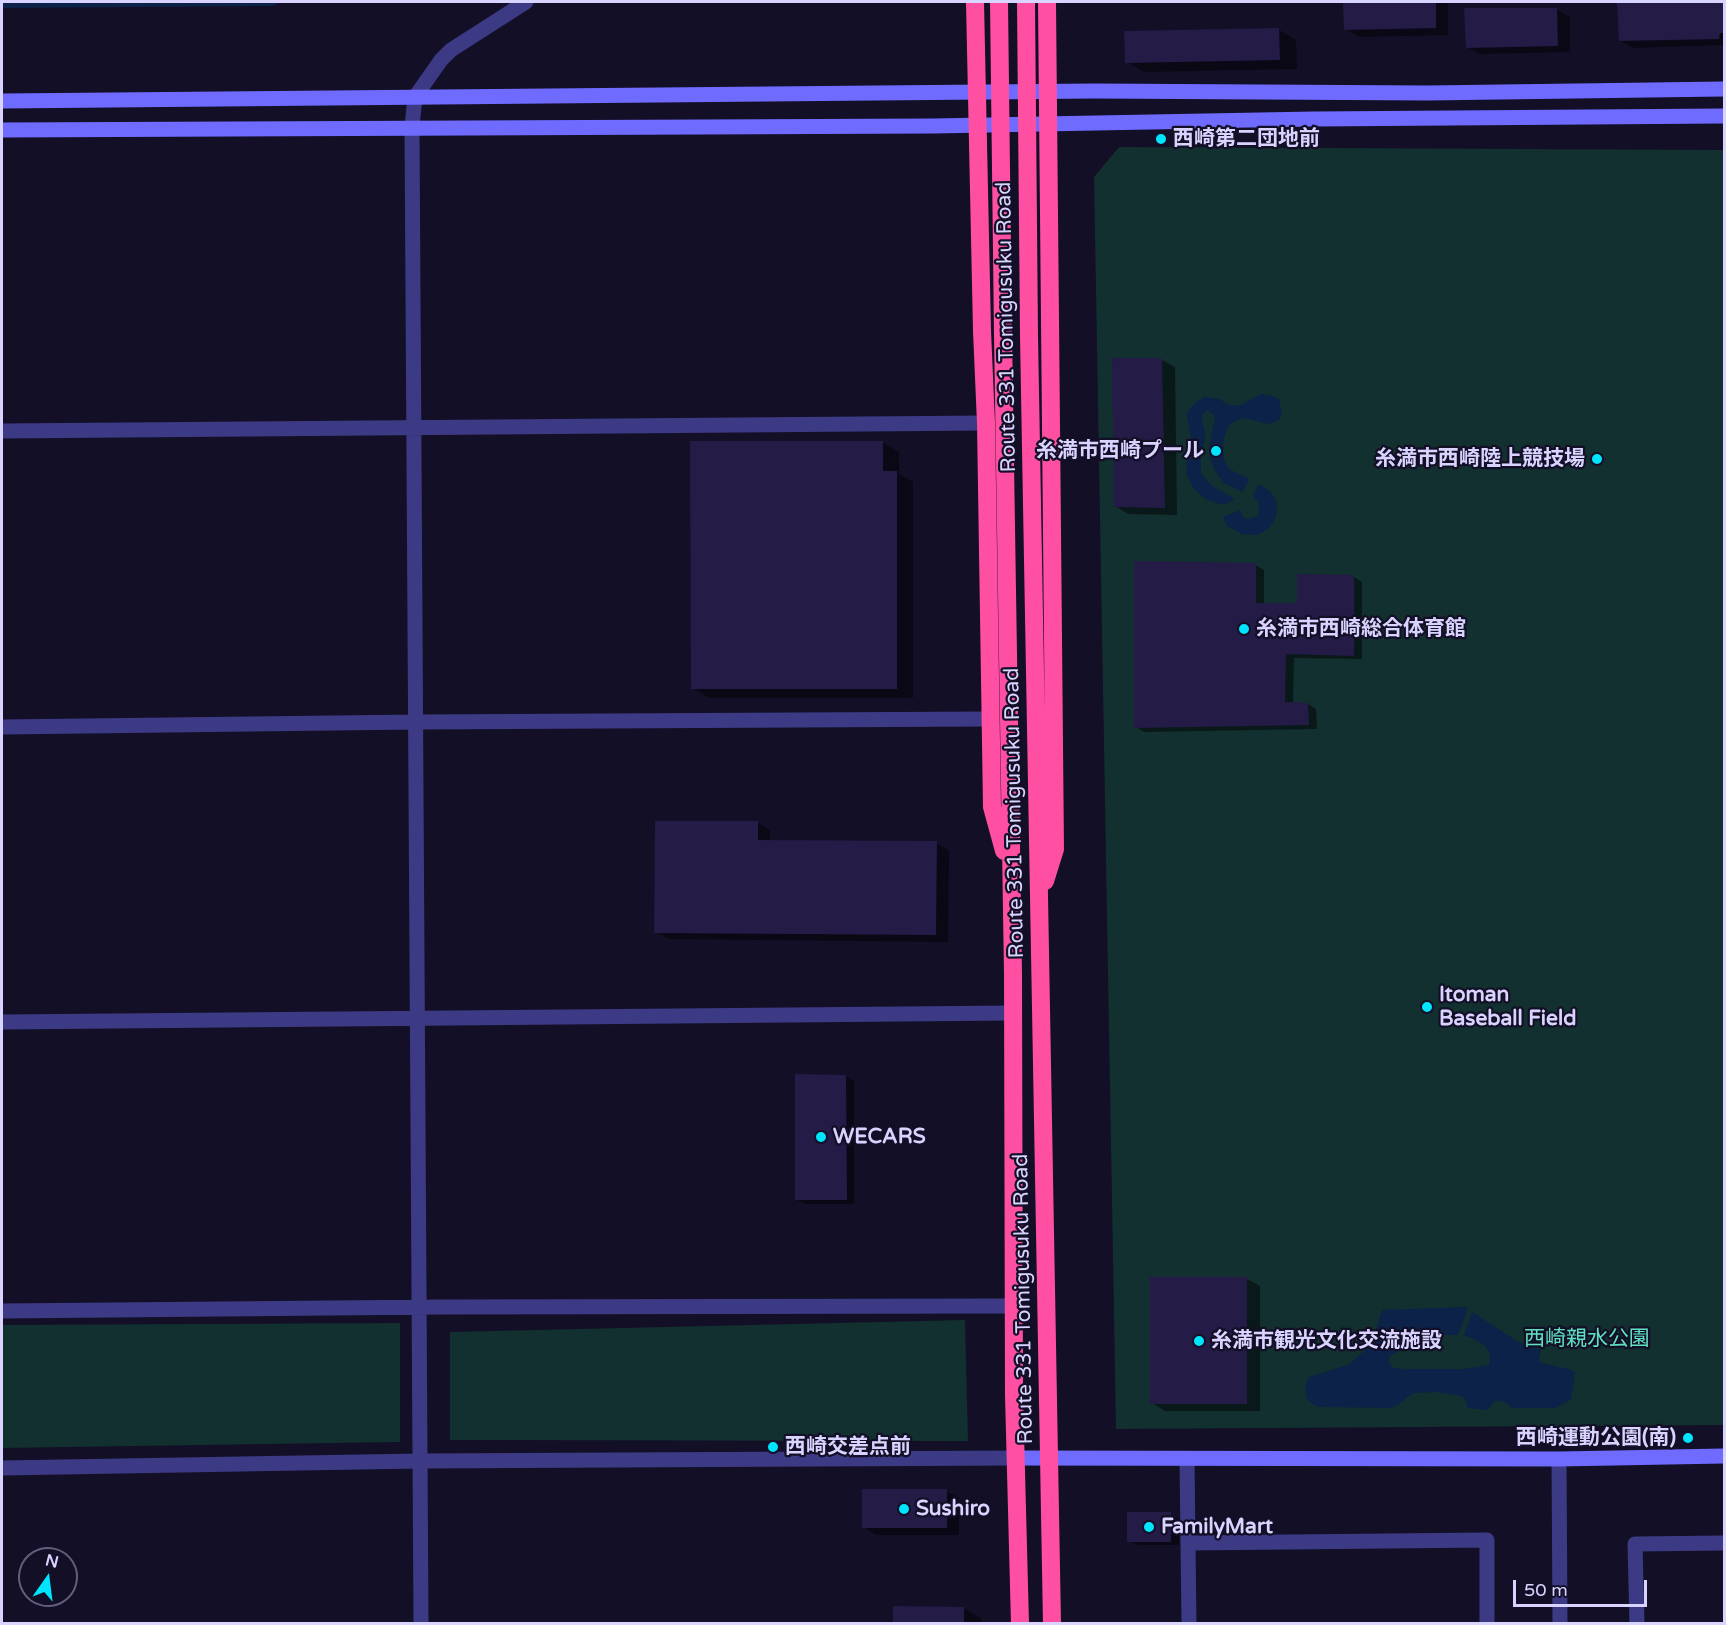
<!DOCTYPE html>
<meta charset="utf-8">
<style>
body{margin:0}
#map{position:relative;width:1726px;height:1625px;overflow:hidden;background:#130f26;font-family:"Varela Round",sans-serif}
canvas{display:block}
.frame{position:absolute;inset:0;border:3px solid #d9d4ff;pointer-events:none}
.north{position:absolute;left:18px;top:1547px;width:60px;height:60px;box-sizing:border-box;background:#130f26;border:2px solid #625e7d;border-radius:50%;rotate:14deg;font-size:16px;font-weight:700;line-height:24px;text-align:center;color:#d9d4ff}
.north::after{content:'';display:block;margin:auto;width:21px;height:27px;background:#00e5ff;clip-path:polygon(50% 0,100% 100%,50% 72%,0 100%)}
.scale{position:absolute;left:1513px;top:1580px;width:134px;height:27px;box-sizing:border-box;border:3px solid #d9d4ff;border-top:0;padding-left:8px;font-size:18px;line-height:21px;white-space:nowrap;color:#d9d4ff;-webkit-text-stroke:4px #130f26;paint-order:stroke}
</style>
<div id="map">
<canvas width="1726" height="1625"></canvas>
<div class="frame"></div>
<div class="north">N</div>
<div class="scale">50 m</div>
</div>
<script>
const c = document.querySelector('canvas').getContext('2d');
c.lineJoin = 'round';
function fill(path, color) {
  c.fillStyle = color;
  c.fill(path, 'evenodd');
}
function toPath(rows) {
  const path = new Path2D();
  for (const r of rows) {
    path.moveTo(r[0], r[1]);
    for (let i = 2; i < r.length; i += 2) path.lineTo(r[i], r[i + 1]);
  }
  return path;
}
function strokePath(path, color, width, dash) {
  c.strokeStyle = color;
  c.lineWidth = width;
  c.lineCap = dash ? 'butt' : 'round';
  c.setLineDash(dash || []);
  c.stroke(path);
}
function label(font, color, halo, rows, align = 'center') {
  c.font = font + ' "Varela Round","Noto Sans JP",sans-serif';
  c.lineWidth = 4.5;
  c.setLineDash([]);
  c.textBaseline = 'middle';
  c.strokeStyle = halo;
  c.fillStyle = color;
  for (const [text, x, y, turn = 0] of rows) {
    c.save();
    c.translate(x, y);
    c.rotate((+turn || 0) * Math.PI / 180);
    c.textAlign = isNaN(turn) ? turn : align;
    if (halo) c.strokeText(text, 0, 0);
    c.fillText(text, 0, 0);
    c.restore();
  }
}
const green = toPath([
 [1119,147,1724,150,1724,1425,1116,1429,1094,177],
 [965,1320,968,1441,450,1440,450,1332],
 [400,1323,400,1442,2,1448,2,1325]
]);
const water = toPath([
 [2,2,280,2,273,6,2,8],
 [1261,394,1273,396,1279,399,1282,414,1279,420,1269,424,1244,418,1238,420,1228,426,1223,442,1224,459,1229,469,1249,479,1243,492,1225,484,1215,471,1210,458,1209,447,1215,416,1207,410,1203,414,1202,421,1206,435,1201,457,1201,473,1211,485,1235,499,1224,505,1207,500,1194,489,1187,476,1186,465,1192,443,1187,416,1188,411,1195,403,1204,397,1219,399,1229,405,1241,405],
 [1258,484,1270,491,1276,500,1277,511,1274,521,1267,530,1257,535,1242,534,1227,526,1223,517,1240,510,1243,517,1248,519,1258,516,1259,503,1253,496],
 [1466,1307,1468,1309,1458,1335,1416,1335,1407,1337,1399,1351,1389,1357,1389,1363,1394,1368,1405,1369,1464,1369,1489,1365,1490,1353,1485,1346,1472,1338,1464,1335,1472,1312,1517,1341,1541,1350,1539,1360,1542,1363,1572,1370,1575,1373,1571,1399,1556,1408,1512,1408,1505,1402,1498,1401,1493,1402,1490,1408,1486,1410,1467,1408,1466,1402,1462,1396,1437,1392,1413,1393,1399,1404,1392,1408,1319,1407,1314,1405,1306,1398,1305,1385,1309,1377,1348,1365,1364,1351,1375,1333,1382,1310]
]);
const shadow = toPath([
 [1344,2,1448,2,1448,35,1359,37,1346,29],
 [1724,3,1724,45,1633,48,1620,40],
 [1557,10,1570,17,1570,52,1480,54,1467,47],
 [1279,30,1296,40,1297,69,1144,72,1127,62],
 [1162,360,1175,367,1177,515,1128,514,1115,506],
 [882,442,899,452,899,474,913,482,913,698,709,698,693,688],
 [1255,565,1264,570,1264,605,1299,605,1354,577,1362,582,1362,659,1294,658,1293,704,1308,704,1316,709,1317,729,1144,732,1136,727],
 [758,823,770,830,770,841,936,843,949,850,948,942,669,939,656,932],
 [846,1076,854,1081,854,1204,805,1204,797,1200],
 [1247,1279,1260,1286,1260,1411,1165,1411,1152,1403],
 [946,1491,959,1498,959,1535,876,1535,864,1527],
 [1170,1514,1179,1519,1179,1545,1137,1545,1129,1541],
 [895,1607,964,1608,981,1618,981,1624,895,1624]
]);
const building = toPath([
 [1343,2,1436,2,1436,28,1344,30],
 [1617,2,1725,2,1725,33,1720,33,1719,39,1619,41],
 [1464,8,1557,8,1558,46,1466,48],
 [1279,28,1280,60,1125,63,1124,31],
 [1112,358,1162,358,1165,508,1114,507],
 [690,441,883,441,883,471,897,471,897,689,691,689],
 [1134,561,1256,563,1256,603,1297,603,1297,574,1354,575,1354,656,1286,654,1285,702,1308,703,1309,725,1134,728],
 [655,821,758,821,758,840,937,841,936,935,654,933],
 [795,1074,846,1075,847,1200,795,1200],
 [1150,1277,1247,1277,1247,1404,1150,1404],
 [862,1489,947,1489,947,1528,862,1528],
 [1127,1512,1171,1512,1171,1542,1127,1542],
 [893,1606,964,1607,964,1623,893,1623]
]);
const street = toPath([
 [2,431,986,423],
 [2,727,416,722,989,719],
 [2,1022,1013,1013],
 [2,1311,439,1307,1014,1306],
 [1187,1459,1189,1624],
 [1559,1459,1560,1624],
 [2,1468,420,1461,1015,1458],
 [1188,1543,1487,1540,1487,1624],
 [421,1624,412,127,415,97,441,60,451,50,526,2],
 [1637,1624,1635,1544,1724,1543]
]);
const secondary = toPath([
 [2,101,1095,91,1427,93,1724,89],
 [2,130,933,126,1314,119,1724,116],
 [1015,1458,1559,1459,1724,1456]
]);
const highway = toPath([
 [975,2,982,331,986,423,992,807,1004,851],
 [1003,335,1013,974,1014,1395,1020,1624],
 [1029,336,1052,1624],
 [1045,881,1055,849,1047,2]
]);
const highwayBridge = toPath([
 [999,2,1003,335],
 [1026,2,1029,336]
]);
const markers = [
 [1161,139,6,"#00e5ff"],
 [1216,451,6,"#00e5ff"],
 [1597,459,6,"#00e5ff"],
 [1244,629,6,"#00e5ff"],
 [1427,1007,6,"#00e5ff"],
 [821,1137,6,"#00e5ff"],
 [1199,1341,6,"#00e5ff"],
 [1688,1438,6,"#00e5ff"],
 [773,1447,6,"#00e5ff"],
 [904,1509,6,"#00e5ff"],
 [1149,1527,6,"#00e5ff"]
];
const poiNames = [
 ["西崎第二団地前",1173,139],
 ["糸満市西崎プール",1204,451,"right"],
 ["糸満市西崎陸上競技場",1585,459,"right"],
 ["糸満市西崎総合体育館",1256,629],
 ["Itoman",1439,995],
 ["Baseball Field",1439,1019],
 ["WECARS",833,1137],
 ["糸満市観光文化交流施設",1211,1341],
 ["西崎運動公園(南)",1676,1438,"right"],
 ["西崎交差点前",785,1447],
 ["Sushiro",916,1509],
 ["FamilyMart",1161,1527]
];
const streetNames = [
 ["Route 331 Tomigusuku Road",1007,327,-91],
 ["Route 331 Tomigusuku Road",1015,813,-91],
 ["Route 331 Tomigusuku Road",1024,1299,-91]
];
const parkNames = [
 ["西崎親水公園",1587,1339]
];
fill(green, '#12302f');
fill(water, '#0c2248');
fill(shadow, '#0007');
fill(building, '#241b47');
strokePath(street, '#3d3a85', 15);
strokePath(secondary, '#6f6bff', 15);
strokePath(highway, '#ff4fa3', 18);
strokePath(highwayBridge, '#ff4fa3', 18);
for (const [x, y, r, color] of markers) {
  const dot = new Path2D();
  dot.arc(x, y, r, 0, 2 * Math.PI);
  c.fillStyle = color;
  c.fill(dot);
  strokePath(dot, '#130f26', 2);
}
label('bold 21px', '#d9d4ff', '#130f26', poiNames, 'left');
label('21px', '#d9d4ff', '#130f26', streetNames);
label('21px', '#5fe0c0', '#130f26', parkNames);
</script>
